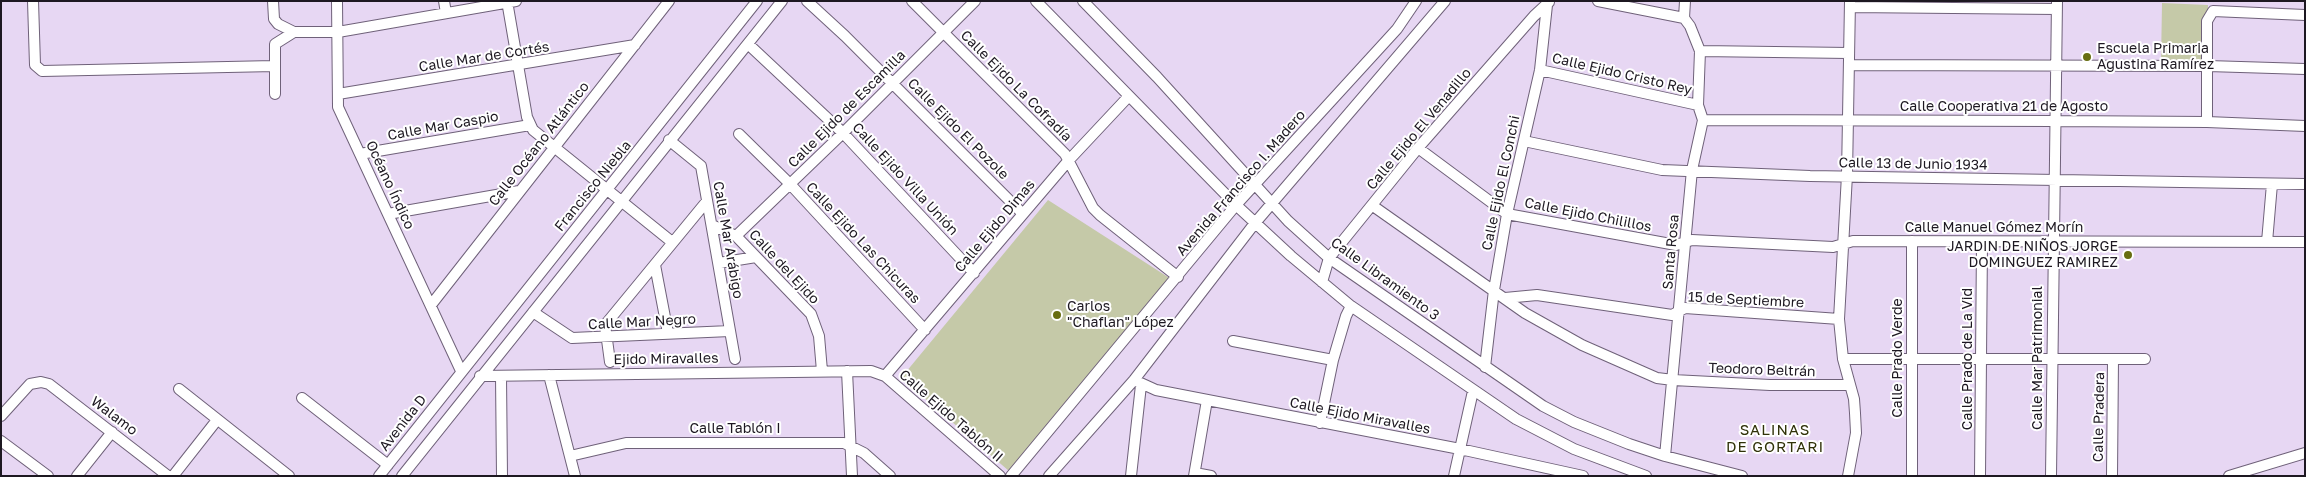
<!DOCTYPE html>
<meta charset="utf-8">
<style>
body{margin:0}
#map{position:relative;width:2306px;height:477px;overflow:hidden;background:#e7d7f3;font-family:"Golos Text",sans-serif}
canvas{display:block}
.frame{position:absolute;inset:0;border:2px solid #1d1821;pointer-events:none}
</style>
<div id="map">
<canvas width="2306" height="477"></canvas>
<div class="frame"></div>
</div>
<script>
const c = document.querySelector('canvas').getContext('2d');
c.lineJoin = 'round';
function fill(path, color) {
  c.fillStyle = color;
  c.fill(path, 'evenodd');
}
function toPath(rows) {
  const path = new Path2D();
  for (const r of rows) {
    path.moveTo(r[0], r[1]);
    for (let i = 2; i < r.length; i += 2) path.lineTo(r[i], r[i + 1]);
  }
  return path;
}
function strokePath(path, color, width, dash) {
  c.strokeStyle = color;
  c.lineWidth = width;
  c.lineCap = dash ? 'butt' : 'round';
  c.setLineDash(dash || []);
  c.stroke(path);
}
function label(font, color, halo, rows, align = 'center') {
  c.font = font + ' "Golos Text",sans-serif';
  c.lineWidth = 4;
  c.setLineDash([]);
  c.textBaseline = 'middle';
  c.strokeStyle = halo;
  c.fillStyle = color;
  for (const [text, x, y, turn = 0] of rows) {
    c.save();
    c.translate(x, y);
    c.rotate((+turn || 0) * Math.PI / 180);
    c.textAlign = isNaN(turn) ? turn : align;
    if (halo) c.strokeText(text, 0, 0);
    c.fillText(text, 0, 0);
    c.restore();
  }
}
const green = toPath([
 [2162,3,2208,5,2208,63,2161,63],
 [1048,200,1171,279,1009,471,901,378]
]);
const minor = toPath([
 [33,1,35,65,42,71,274,66],
 [273,1,274,19,278,24,294,32,338,32,516,1],
 [337,1,338,107,461,371],
 [444,1,446,13],
 [507,1,527,117,533,130,672,242],
 [807,1,845,36,1023,214],
 [912,1,1065,154,1093,208,1100,215,1178,277],
 [1036,1,1236,205,1291,256,1351,306,1516,419,1574,449,1646,476],
 [1083,1,1157,77,1288,221,1329,258,1543,406,1574,422,1629,444,1665,456,1742,476],
 [1598,1,1684,18,1690,26,1700,51,1698,105,1703,120,1692,170,1665,456],
 [1850,7,2057,9],
 [1684,18,1685,1],
 [748,44,843,133,974,273],
 [1700,51,1849,53],
 [1850,65,2208,66,2305,69],
 [1540,70,1698,105],
 [275,94,275,44,294,32],
 [338,94,635,45],
 [1703,120,2055,121,2207,122,2305,126],
 [2207,122,2207,21,2213,11,2305,15],
 [739,134,790,184,925,330],
 [669,140,701,166,735,359],
 [1524,141,1662,170,1810,176,2305,184],
 [1418,148,1507,214,1676,245,1692,240,1833,247,1853,241,2305,242],
 [360,154,530,125],
 [1373,206,1525,313,1582,345,1657,378,1673,380,1770,385,1850,385],
 [388,214,519,191],
 [712,225,736,236,811,314,819,336,822,371],
 [736,236,843,133,975,1],
 [2267,242,2272,184],
 [719,263,756,257],
 [655,265,668,333],
 [1322,282,1329,258,1418,148,1534,16,1549,2],
 [1505,298,1537,295,1672,315,1685,308,1839,319],
 [431,305,669,1],
 [533,312,572,338,730,331],
 [1233,341,1333,360],
 [1843,359,2145,359],
 [610,362,605,325,707,201],
 [1485,367,1494,290,1507,214,1540,70,1547,5],
 [847,371,852,476],
 [549,375,575,476],
 [480,376,871,371,885,376,1000,476],
 [501,376,502,476],
 [885,376,1069,160,1129,96],
 [1134,380,1156,390,1460,449,1583,476],
 [179,389,289,476],
 [302,398,388,465],
 [1,416,30,384,41,382,49,384,168,476],
 [1320,423,1333,360,1346,316,1351,306],
 [1,441,48,476],
 [570,456,626,443,844,443,864,453,890,476],
 [1195,473,1211,476],
 [77,476,112,432],
 [173,476,217,420],
 [379,476,757,1],
 [402,476,782,1],
 [1011,476,1236,205,1397,29,1416,1],
 [1049,476,1134,380,1255,223,1445,1],
 [1131,476,1141,385],
 [1194,476,1207,400],
 [1454,476,1473,391],
 [1848,476,1856,433,1855,413,1854,399,1843,359,1839,319,1847,175,1850,1],
 [1912,476,1912,241],
 [1980,476,1982,242],
 [2051,476,2057,1],
 [2112,476,2113,359],
 [2229,476,2305,453]
]);
const markers = [
 [2087,57,5,"#676d11"],
 [2128,255,5,"#676d11"],
 [1057,315,5,"#676d11"]
];
const poiNames = [
 ["Escuela Primaria",2097,49],
 ["Agustina Ramírez",2097,65],
 ["JARDIN DE NIÑOS JORGE",2118,247,"right"],
 ["DOMINGUEZ RAMIREZ",2118,263,"right"],
 ["Carlos",1067,307],
 ["\"Chaflan\" López",1067,323]
];
const streetNames = [
 ["Calle Mar de Cortés",484,57,-9],
 ["Calle Ejido Cristo Rey",1622,74,13],
 ["Calle Ejido La Cofradía",1016,86,45],
 ["Calle Cooperativa 21 de Agosto",2004,107],
 ["Calle Ejido de Escamilla",847,109,-45],
 ["Calle Mar Caspio",443,126,-10],
 ["Calle Ejido El Pozole",958,129,45],
 ["Calle Ejido El Venadillo",1419,129,-50],
 ["Calle Océano Atlántico",539,144,-52],
 ["Calle 13 de Junio 1934",1913,164,1],
 ["Calle Ejido Villa Unión",905,179,47],
 ["Avenida Francisco I. Madero",1241,183,-49],
 ["Calle Ejido El Conchi",1501,183,-78],
 ["Océano Índico",390,185,65],
 ["Francisco Niebla",593,186,-51],
 ["Calle Ejido Chilillos",1588,215,11],
 ["Calle Ejido Dimas",995,226,-50],
 ["Calle Manuel Gómez Morín",1994,228],
 ["Calle Mar Arábigo",728,240,80],
 ["Calle Ejido Las Chicuras",863,243,47],
 ["Santa Rosa",1671,252,-85],
 ["Calle del Ejido",784,267,47],
 ["Calle Libramiento 3",1385,279,36],
 ["15 de Septiembre",1746,300,3],
 ["Calle Mar Negro",642,322,-3],
 ["Calle Prado Verde",1898,358,-90],
 ["Calle Mar Patrimonial",2038,358,-90],
 ["Ejido Miravalles",666,359,-1],
 ["Calle Prado de La Vid",1968,359,-90],
 ["Teodoro Beltrán",1762,370,2],
 ["Walamo",114,416,37],
 ["Calle Ejido Tablón II",951,416,41],
 ["Calle Ejido Miravalles",1360,416,11],
 ["Calle Pradera",2099,417,-89],
 ["Avenida D",403,423,-52],
 ["Calle Tablón I",735,429]
];
const neighbourhoodNames = [
 ["SALINAS",1775,430],
 ["DE GORTARI",1775,447]
];
fill(green, '#c5c9a8');
strokePath(minor, '#6f6179', 12);
strokePath(minor, '#fff', 10);
for (const [x, y, r, color] of markers) {
  const dot = new Path2D();
  dot.arc(x, y, r, 0, 2 * Math.PI);
  c.fillStyle = color;
  c.fill(dot);
  strokePath(dot, '#fff', 2);
}
label('14px', '#1d1821', '#fff', poiNames, 'left');
label('14px', '#1d1821', '#fff', streetNames);
c.letterSpacing = '1px';
label('15px', '#303209', '#fff', neighbourhoodNames);
c.letterSpacing = '0px';
</script>
